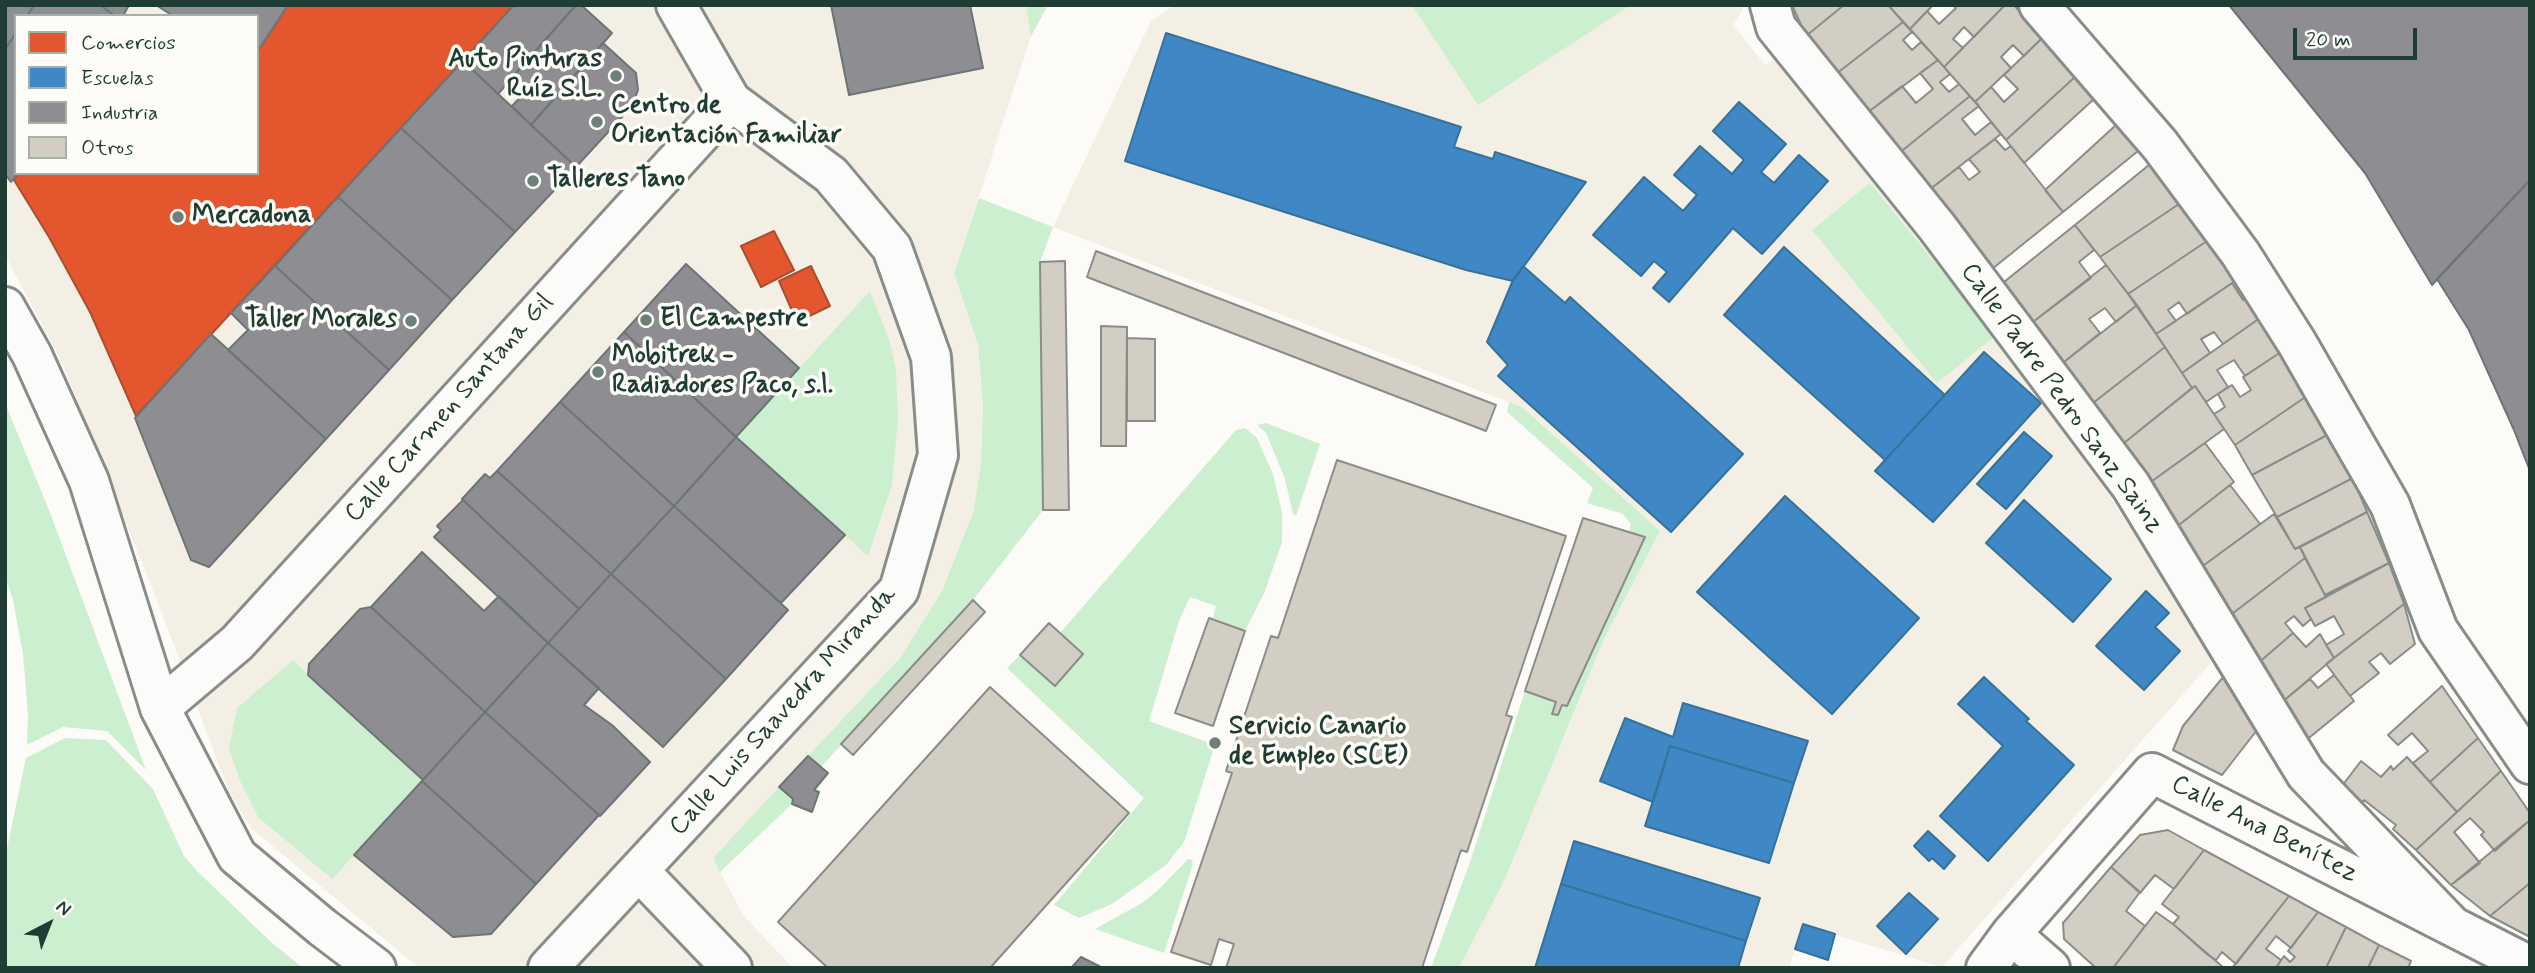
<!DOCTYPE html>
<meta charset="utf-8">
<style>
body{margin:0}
#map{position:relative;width:2535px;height:973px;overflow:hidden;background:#fcfbf8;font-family:Mynerve,sans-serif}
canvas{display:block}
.frame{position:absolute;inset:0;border:7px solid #1f3d34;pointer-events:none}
.legend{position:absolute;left:14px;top:14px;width:245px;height:161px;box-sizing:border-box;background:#fdfcf7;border:2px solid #a4b0a9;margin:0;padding:9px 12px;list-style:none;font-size:21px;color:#1f3d34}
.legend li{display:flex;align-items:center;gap:14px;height:35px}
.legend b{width:35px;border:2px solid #a4b0a9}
.north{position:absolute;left:14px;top:889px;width:70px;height:70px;-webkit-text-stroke:5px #fdfcf7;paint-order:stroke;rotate:42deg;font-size:19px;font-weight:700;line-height:28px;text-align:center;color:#1f3d34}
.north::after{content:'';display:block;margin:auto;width:24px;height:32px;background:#1f3d34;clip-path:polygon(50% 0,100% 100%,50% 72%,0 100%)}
.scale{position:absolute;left:2293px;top:28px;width:124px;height:32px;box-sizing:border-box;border:4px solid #1f3d34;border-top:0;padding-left:9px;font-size:21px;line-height:24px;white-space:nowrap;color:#1f3d34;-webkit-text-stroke:5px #fdfcf7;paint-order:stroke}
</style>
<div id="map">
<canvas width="2535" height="973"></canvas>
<div class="frame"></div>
<ul class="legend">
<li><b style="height:19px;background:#e4572e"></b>Comercios</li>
<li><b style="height:19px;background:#3f88c5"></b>Escuelas</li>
<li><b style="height:19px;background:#8d8d92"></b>Industria</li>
<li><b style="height:19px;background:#d3cec3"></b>Otros</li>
</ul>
<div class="north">N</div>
<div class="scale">20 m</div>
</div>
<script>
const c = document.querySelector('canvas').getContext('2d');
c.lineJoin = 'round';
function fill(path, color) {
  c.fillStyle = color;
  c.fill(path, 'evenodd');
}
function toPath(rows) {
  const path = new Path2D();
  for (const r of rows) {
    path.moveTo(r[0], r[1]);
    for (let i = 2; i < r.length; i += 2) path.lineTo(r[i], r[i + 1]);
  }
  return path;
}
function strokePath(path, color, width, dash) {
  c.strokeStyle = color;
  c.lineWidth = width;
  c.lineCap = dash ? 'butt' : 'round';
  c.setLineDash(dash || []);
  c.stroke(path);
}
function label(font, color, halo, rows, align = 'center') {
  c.font = font + ' Mynerve,sans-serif';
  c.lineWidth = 7;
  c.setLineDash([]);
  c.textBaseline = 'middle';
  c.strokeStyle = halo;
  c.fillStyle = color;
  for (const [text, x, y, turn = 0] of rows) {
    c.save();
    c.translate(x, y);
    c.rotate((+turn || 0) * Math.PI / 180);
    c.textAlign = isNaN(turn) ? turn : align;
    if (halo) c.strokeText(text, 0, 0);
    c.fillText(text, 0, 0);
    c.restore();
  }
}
const built = toPath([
 [5,5,1048,5,1031,36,954,273,978,345,983,406,981,464,973,513,957,556,942,591,900,658,713,858,743,915,793,968,419,968,252,829,229,792,158,603,61,360,5,255],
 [16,16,257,16,257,173,16,173],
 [1175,5,1743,5,1742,12,1732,24,1765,65,1774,59,1860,162,2042,390,2214,659,1942,967,1803,925,1789,968,1459,968,1505,879,1604,639,1660,531,1522,407,1053,227,1151,21]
]);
const green = toPath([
 [1026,5,1048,5,1031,36],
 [1412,5,1631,5,1478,105],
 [1870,183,1995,336,1937,383,1812,230],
 [979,198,1053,227,1040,262,1043,510,973,600,821,767,808,756,900,658,942,591,973,513,981,464,983,406,978,345,954,273],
 [870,291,889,339,896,369,898,419,892,485,868,556,736,437],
 [1509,402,1522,407,1660,531,1604,639,1505,879,1459,968,1431,968,1470,862,1525,691,1556,702,1552,714,1558,715,1562,705,1568,706,1645,537,1629,532,1631,524,1623,514,1587,503,1593,488,1507,412],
 [5,403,49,510,146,770,107,731,63,727,27,745,28,714,23,654,13,600,5,576],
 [1266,423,1320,444,1296,516,1293,514,1285,479,1266,433,1257,425],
 [1245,428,1257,438,1273,474,1282,512,1282,542,1265,591,1245,631,1213,618,1216,606,1190,597,1179,621,1149,721,1215,745,1184,842,1166,865,1112,904,1079,918,1054,905,1144,798,1007,668,1020,655,1056,686,1083,654,1060,633,1236,430],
 [293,660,422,781,332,879,258,817,241,783,229,749,237,708],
 [65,738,106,740,153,789,184,856,197,871,271,942,303,968,5,968,5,858,26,758],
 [779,787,793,799,792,804,720,872,713,858],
 [1188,859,1191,859,1193,864,1164,953,1095,929,1142,903,1157,891]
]);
const shops = toPath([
 [288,5,514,5,136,416,90,312,49,237,14,180,18,173,257,173,257,52,288,5],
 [774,231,794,270,761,287,741,246,774,231],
 [811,266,830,306,797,322,779,281,811,266]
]);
const schools = toPath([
 [1166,33,1461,127,1454,147,1493,159,1495,152,1586,182,1513,281,1466,270,1125,161,1166,33],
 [1739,102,1786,144,1761,172,1774,183,1799,155,1828,181,1762,254,1733,228,1669,302,1653,288,1667,272,1654,261,1641,276,1593,235,1644,177,1683,211,1697,195,1674,175,1700,146,1732,174,1744,160,1713,131,1739,102],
 [1784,247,1945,395,1885,460,1724,315,1784,247],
 [1523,266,1565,303,1570,297,1743,454,1671,532,1498,376,1508,365,1487,342,1513,280,1523,266],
 [1984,352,2041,403,1933,522,1875,471,1984,352],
 [2024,432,2052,456,2006,509,1977,484,2024,432],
 [1785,496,1919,618,1832,714,1697,592,1785,496],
 [2024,500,2111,579,2073,622,1986,543,2024,500],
 [2146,591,2169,613,2155,627,2180,651,2144,690,2096,646,2146,591],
 [1984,677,2029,719,2026,721,2074,765,1988,861,1940,816,2003,746,1958,704,1984,677],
 [1683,703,1808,741,1794,783,1670,746,1653,802,1600,781,1625,718,1673,737,1683,703],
 [1670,746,1794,783,1769,863,1645,826,1670,746],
 [1928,831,1955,856,1944,869,1932,858,1929,861,1914,846,1928,831],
 [1574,841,1760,898,1746,941,1561,884,1574,841],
 [1561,884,1746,941,1738,968,1535,968,1561,884],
 [1909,893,1938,919,1906,954,1877,926,1909,893],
 [1803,924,1835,934,1828,960,1795,949,1803,924]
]);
const industry = toPath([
 [5,5,34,5,27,16,16,16,16,33,5,49,5,5],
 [34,5,100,5,115,16,27,16,34,5],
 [100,5,129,5,123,16,115,16,100,5],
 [156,5,288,5,257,52,257,16,173,16,156,5],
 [514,5,576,5,498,94,463,61,514,5],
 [576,5,581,5,612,33,531,125,512,106,527,90,513,76,576,5],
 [831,5,970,5,983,68,849,95,831,5],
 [2229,5,2530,5,2530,180,2432,285,2365,173,2229,5],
 [16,33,16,173,18,173,11,182,5,174,5,49,16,33],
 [603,43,636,73,638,90,632,106,576,167,531,125,603,43],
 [463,61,576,167,515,232,401,128,463,61],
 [401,128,515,232,452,300,338,197,401,128],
 [2530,180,2530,471,2514,430,2469,330,2437,279,2530,180],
 [338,197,452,300,389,370,275,266,338,197],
 [686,264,799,368,736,437,624,332,686,264],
 [275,266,389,370,326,439,228,350,248,330,231,313,275,266],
 [624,332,736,437,674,506,560,402,624,332],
 [211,334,326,439,209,567,191,560,135,418,211,334],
 [560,402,674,506,611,574,497,471,560,402],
 [736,437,845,535,781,603,674,506,736,437],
 [497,471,611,574,579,609,462,499,485,474,490,478,497,471],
 [463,500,579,609,548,643,434,537,441,530,437,526,463,500],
 [674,506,788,610,726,679,611,574,674,506],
 [422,552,484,611,499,596,548,643,485,712,371,607,422,552],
 [611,574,726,679,663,747,548,643,611,574],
 [371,607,485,712,423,780,308,675,309,664,360,609,371,607],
 [548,643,599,688,584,705,612,725,650,762,600,816,485,712,548,643],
 [485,712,599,815,536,884,422,781,485,712],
 [808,756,828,773,814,790,819,792,812,812,792,804,793,799,779,787,808,756],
 [422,781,536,884,491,934,453,937,354,855,422,781],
 [1081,957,1103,968,1071,968,1081,957]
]);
const building = toPath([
 [1792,5,1844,5,1806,36,1792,5],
 [1844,5,1888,5,1903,22,1836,74,1806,36,1844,5],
 [1888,5,1933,5,1910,29,1888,5],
 [1953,5,2005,5,1974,37,1964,27,1953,39,1963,48,1944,67,1910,29,1927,11,1939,24,1956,8,1953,5],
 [2005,5,2014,5,2042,38,2024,56,2013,45,2001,57,2011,68,1975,102,1944,67,2005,5],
 [1903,22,1912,32,1903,40,1912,50,1921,42,1938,60,1867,113,1836,74,1903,22],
 [2042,38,2075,77,2006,140,1975,102,1991,87,2004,102,2018,89,2004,75,2042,38],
 [1938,60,1950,74,1940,82,1949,92,1959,84,1970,96,1898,154,1867,113,1902,86,1916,103,1933,89,1920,73,1938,60],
 [2075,77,2094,99,2024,163,2006,140,2075,77],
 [1970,96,1979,106,1962,119,1975,135,1991,122,2001,134,1929,190,1898,154,1970,96],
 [2116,125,2138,151,2063,212,2045,190,2116,125],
 [1995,139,2005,150,2011,146,2063,212,1992,269,1929,190,1959,167,1969,180,1980,172,1969,159,1995,139],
 [2149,165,2179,204,2100,257,2075,225,2149,165],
 [2179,204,2207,241,2128,294,2100,257,2179,204],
 [2075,225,2094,250,2079,262,2091,278,2033,322,2004,282,2075,225],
 [2207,241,2235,281,2187,314,2179,302,2168,310,2176,321,2156,334,2128,294,2207,241],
 [1096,251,1496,405,1486,431,1087,277,1096,251],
 [1065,261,1069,510,1043,510,1040,262,1065,261],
 [2106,265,2137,305,2116,322,2105,308,2089,319,2100,333,2064,362,2033,322,2106,265],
 [2232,283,2243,300,2247,298,2260,318,2223,344,2214,332,2201,339,2210,353,2182,373,2156,334,2232,283],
 [2137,305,2165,347,2093,403,2064,362,2137,305],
 [2260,318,2281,352,2245,376,2234,360,2217,370,2228,387,2206,402,2195,386,2192,388,2182,373,2260,318],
 [1101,326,1127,327,1126,446,1101,446,1101,326],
 [1127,338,1155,339,1155,421,1127,421,1127,338],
 [2165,347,2192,388,2124,443,2093,403,2165,347],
 [2281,352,2307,396,2235,445,2214,414,2225,407,2218,394,2232,385,2240,397,2251,390,2243,377,2281,352],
 [2195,386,2224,429,2148,484,2124,443,2195,386],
 [2307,396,2329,434,2252,475,2235,445,2307,396],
 [2329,434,2353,478,2277,517,2252,475,2329,434],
 [2205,443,2234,482,2175,528,2148,484,2205,443],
 [1337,460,1566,536,1506,715,1512,717,1467,852,1461,850,1422,968,1226,968,1234,944,1219,939,1211,965,1171,952,1232,773,1226,771,1271,636,1278,638,1337,460],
 [2353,478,2367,512,2295,549,2277,517,2353,478],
 [2230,485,2260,524,2200,568,2175,528,2230,485],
 [2367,512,2389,563,2325,595,2300,547,2367,512],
 [2274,514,2295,549,2300,547,2305,558,2228,617,2200,568,2274,514],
 [1583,518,1645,537,1567,706,1562,705,1558,715,1552,714,1556,702,1525,691,1583,518],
 [2305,558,2326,597,2305,608,2311,619,2303,626,2294,616,2285,623,2293,633,2256,665,2228,617,2305,558],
 [2389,563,2404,604,2334,658,2326,645,2344,634,2334,616,2315,626,2305,608,2389,563],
 [973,600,985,612,853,755,841,744,973,600],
 [2404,604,2415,644,2390,664,2381,653,2369,662,2379,673,2350,696,2326,664,2404,604],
 [1209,618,1245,631,1213,726,1175,713,1209,618],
 [1049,623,1083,654,1055,686,1020,655,1049,623],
 [2293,633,2306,647,2320,634,2334,658,2281,703,2256,665,2293,633],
 [2334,675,2354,701,2304,742,2281,703,2310,679,2318,688,2334,675],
 [2224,676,2257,730,2222,775,2173,750,2183,726,2224,676],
 [2442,686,2478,738,2430,782,2413,763,2428,751,2412,733,2398,745,2388,735,2442,686],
 [990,687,1129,813,990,968,828,968,778,922,990,687],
 [2478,738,2501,771,2457,812,2430,782,2478,738],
 [2407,757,2457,812,2416,850,2393,829,2396,825,2364,800,2362,803,2342,786,2361,761,2381,777,2391,766,2393,770,2407,757],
 [2501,771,2530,813,2530,820,2495,851,2481,835,2484,832,2470,818,2454,832,2480,863,2451,885,2416,850,2501,771],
 [2530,820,2530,883,2490,916,2451,885,2530,820],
 [2168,830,2204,850,2174,889,2155,875,2140,893,2111,867,2140,835,2168,830],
 [2204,850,2289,896,2236,964,2222,952,2216,960,2208,955,2173,924,2179,917,2162,904,2204,850],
 [2111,867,2140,892,2126,911,2145,926,2113,968,2096,968,2064,939,2063,923,2111,867],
 [2530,883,2530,937,2490,916,2530,883],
 [2289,896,2318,912,2291,948,2276,936,2266,949,2281,960,2276,968,2232,968,2289,896],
 [2156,912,2173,924,2224,968,2113,968,2156,912],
 [2318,912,2346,927,2326,968,2276,968,2284,956,2290,962,2295,957,2288,951,2318,912],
 [2346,927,2379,945,2368,968,2326,968,2346,927],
 [2379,945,2411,961,2408,968,2368,968,2379,945]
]);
const minor = toPath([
 [1770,5,1776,27,1937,227,2131,486,2306,774,2452,926],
 [2039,5,2160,145,2240,253,2297,343,2390,505,2438,630,2530,764],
 [5,307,32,355,89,481,160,708,237,856,322,927,376,968],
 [160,708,237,643,731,101],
 [639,871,732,968],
 [2011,934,2050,968],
 [548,968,899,590,938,455,931,357,892,248,831,175,731,101,676,5],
 [1986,968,2011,934,2152,773,2530,966]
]);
const markers = [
 [616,76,7,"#6c8079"],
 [597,122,7,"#6c8079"],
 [533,181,7,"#6c8079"],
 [178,217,7,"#6c8079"],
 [646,320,7,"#6c8079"],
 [411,321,7,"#6c8079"],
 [598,372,7,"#6c8079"],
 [1215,743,7,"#6c8079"]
];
const poiNames = [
 ["Auto Pinturas",602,61,"right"],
 ["Ruíz S.L.",602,91,"right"],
 ["Centro de",611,107],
 ["Orientación Familiar",611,137],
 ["Talleres Tano",547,181],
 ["Mercadona",192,217],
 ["El Campestre",660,320],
 ["Taller Morales",397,321,"right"],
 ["Mobitrek -",612,357],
 ["Radiadores Paco, s.l.",612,387],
 ["Servicio Canario",1229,728],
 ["de Empleo (SCE)",1229,758]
];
const streetNames = [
 ["Calle Padre Pedro Sanz Sainz",2061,399,54],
 ["Calle Carmen Santana Gil",450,409,-48],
 ["Calle Luis Saavedra Miranda",784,712,-48],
 ["Calle Ana Benítez",2264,830,27]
];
fill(built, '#f4efe4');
fill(green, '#ccefcf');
fill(shops, '#e4572e');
strokePath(shops, '#a94f30', 2);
fill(schools, '#3f88c5');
strokePath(schools, '#35729a', 2);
fill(industry, '#8d8d92');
strokePath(industry, '#6c7576', 2);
fill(building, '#d3cec3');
strokePath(building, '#888d8a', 2);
strokePath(minor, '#888d8a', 44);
strokePath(minor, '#fbfbf9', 38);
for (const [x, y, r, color] of markers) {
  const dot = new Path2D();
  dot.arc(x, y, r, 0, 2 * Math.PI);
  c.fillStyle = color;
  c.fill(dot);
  strokePath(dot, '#fdfcf7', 2.5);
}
label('bold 26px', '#1f3d34', '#fdfcf7', poiNames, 'left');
label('26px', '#1f3d34', '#fdfcf7', streetNames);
</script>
